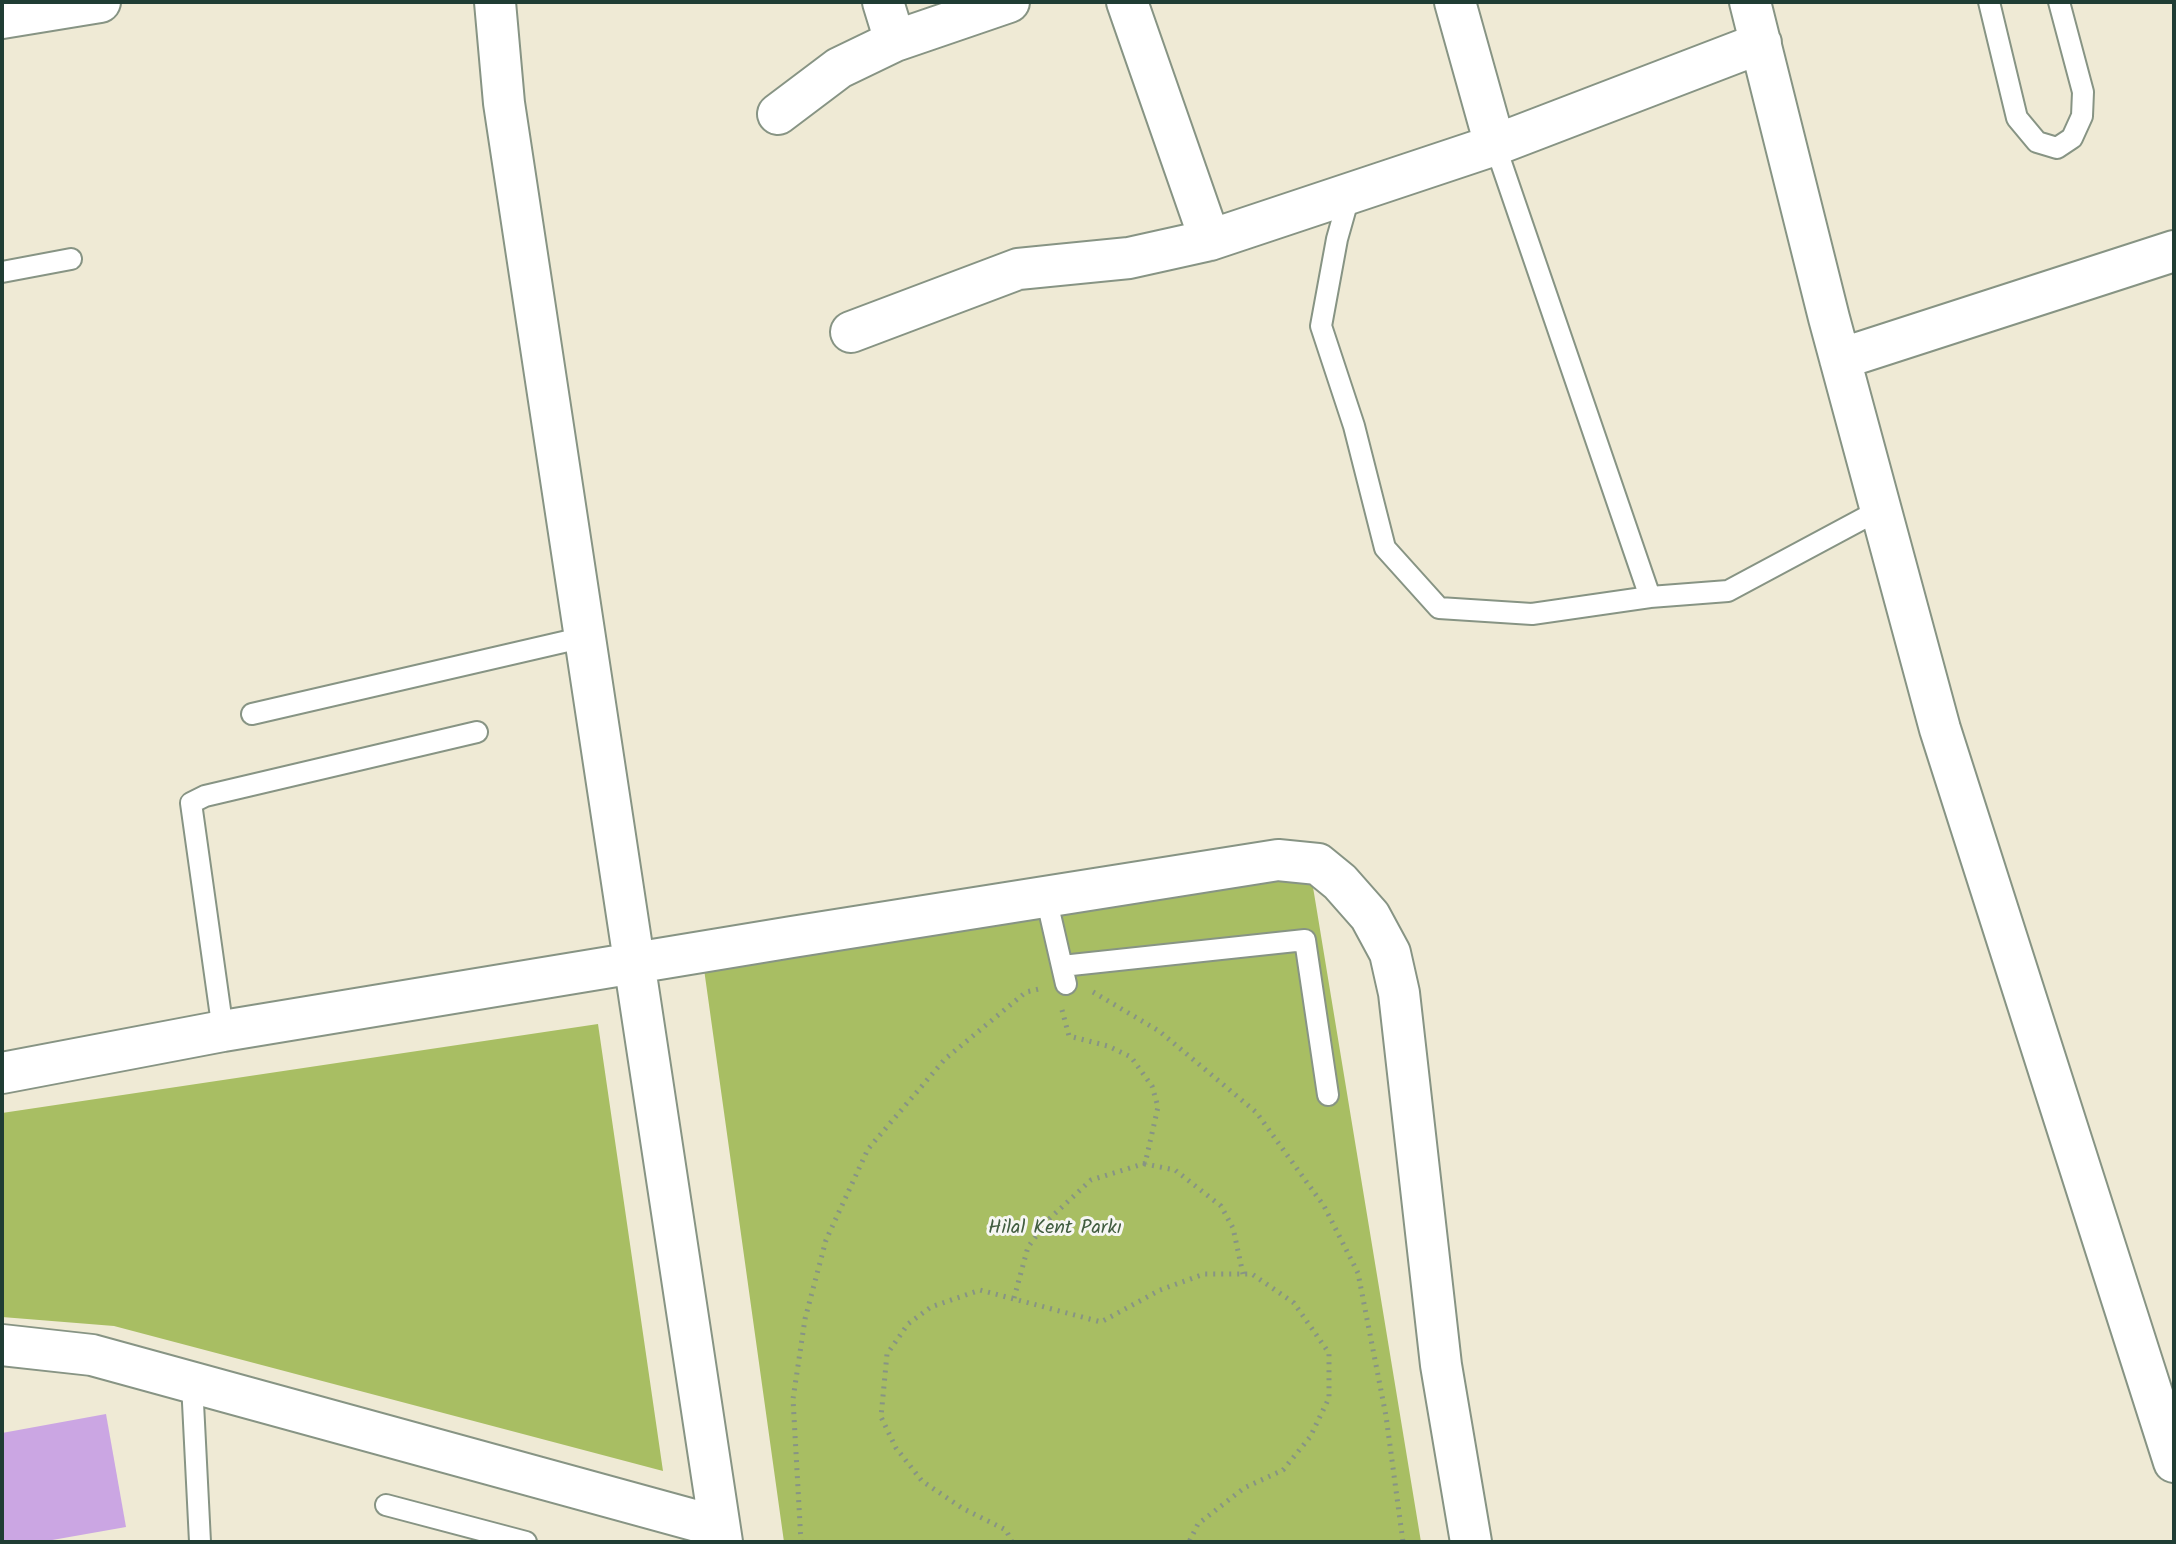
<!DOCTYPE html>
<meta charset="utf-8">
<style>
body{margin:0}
#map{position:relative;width:2176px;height:1544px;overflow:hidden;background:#efead5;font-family:Kalam,sans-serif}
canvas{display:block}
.frame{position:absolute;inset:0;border:4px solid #1f3d34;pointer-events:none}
</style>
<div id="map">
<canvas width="2176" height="1544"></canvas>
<div class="frame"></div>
</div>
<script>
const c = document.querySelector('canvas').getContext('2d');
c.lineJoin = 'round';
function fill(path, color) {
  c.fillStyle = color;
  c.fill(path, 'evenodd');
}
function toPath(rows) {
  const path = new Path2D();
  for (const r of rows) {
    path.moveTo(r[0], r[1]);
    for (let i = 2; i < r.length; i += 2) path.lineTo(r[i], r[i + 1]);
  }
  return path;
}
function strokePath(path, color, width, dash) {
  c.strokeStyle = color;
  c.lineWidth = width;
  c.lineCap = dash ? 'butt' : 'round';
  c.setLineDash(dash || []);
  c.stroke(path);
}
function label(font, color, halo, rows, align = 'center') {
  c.font = font + ' Kalam,sans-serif';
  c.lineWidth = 6;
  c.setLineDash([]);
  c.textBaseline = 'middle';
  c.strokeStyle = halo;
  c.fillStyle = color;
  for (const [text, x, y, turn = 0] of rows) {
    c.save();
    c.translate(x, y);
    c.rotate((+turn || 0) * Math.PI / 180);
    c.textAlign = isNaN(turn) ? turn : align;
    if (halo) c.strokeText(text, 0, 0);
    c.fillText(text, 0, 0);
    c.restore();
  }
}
const green = toPath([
 [1311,875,1421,1542,784,1542,704,969],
 [598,1024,663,1471,114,1326,2,1317,2,1113]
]);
const building = toPath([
 [106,1414,126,1527,41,1542,2,1542,2,1433]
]);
const path = toPath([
 [1093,992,1159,1031,1256,1112,1324,1206,1358,1273,1386,1416,1403,1542],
 [1062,1010,1069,1036,1108,1046,1131,1057,1152,1086,1158,1107,1145,1164,1175,1170,1221,1206,1233,1228,1243,1274],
 [1014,1298,1028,1247,1048,1220,1091,1180,1146,1163],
 [801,1542,793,1399,805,1319,826,1240,868,1149,945,1059,1026,992,1039,989],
 [1012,1542,1006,1530,962,1508,922,1481,896,1448,881,1417,887,1354,908,1324,931,1307,980,1290,1101,1322,1160,1290,1204,1274,1252,1274,1294,1303,1329,1353,1329,1398,1310,1437,1283,1470,1244,1488,1198,1524,1189,1542]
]);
const lane = toPath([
 [1989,2,2017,118,2037,142,2057,148,2072,138,2082,116,2083,92,2059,2],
 [1495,145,1650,597],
 [1350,193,1337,239,1321,326,1354,426,1385,548,1439,608,1532,614,1650,597,1728,591,1881,509],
 [2,272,71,259],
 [252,714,585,637],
 [1046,897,1066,984],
 [1062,966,1305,940,1328,1095],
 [223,1031,191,803,205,796,477,732],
 [192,1383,200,1542],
 [386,1505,526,1542]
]);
const street = toPath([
 [495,2,504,103,722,1542],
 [883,2,895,41],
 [1127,2,1210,240],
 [1455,2,1495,145],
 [1750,2,1829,318,1940,729,2174,1462],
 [2,18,100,2],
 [778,114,839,68,895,41,1009,2],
 [851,332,1018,269,1129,258,1210,240,1495,145,1761,43],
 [1840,359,2174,251],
 [2,1073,223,1031,792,937,1278,860,1318,864,1340,882,1370,916,1390,953,1399,993,1441,1365,1471,1542],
 [2,1345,92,1355,719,1527]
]);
const parkNames = [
 ["Hilal Kent Parkı",1055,1230]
];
fill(green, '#a8be63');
fill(building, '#cba6e3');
strokePath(lane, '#879484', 24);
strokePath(street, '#879484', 44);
strokePath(path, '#879484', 5, [2, 6]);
strokePath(lane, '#fff', 20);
strokePath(street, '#fff', 40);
label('20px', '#415d40', '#f6f6f2', parkNames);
</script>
